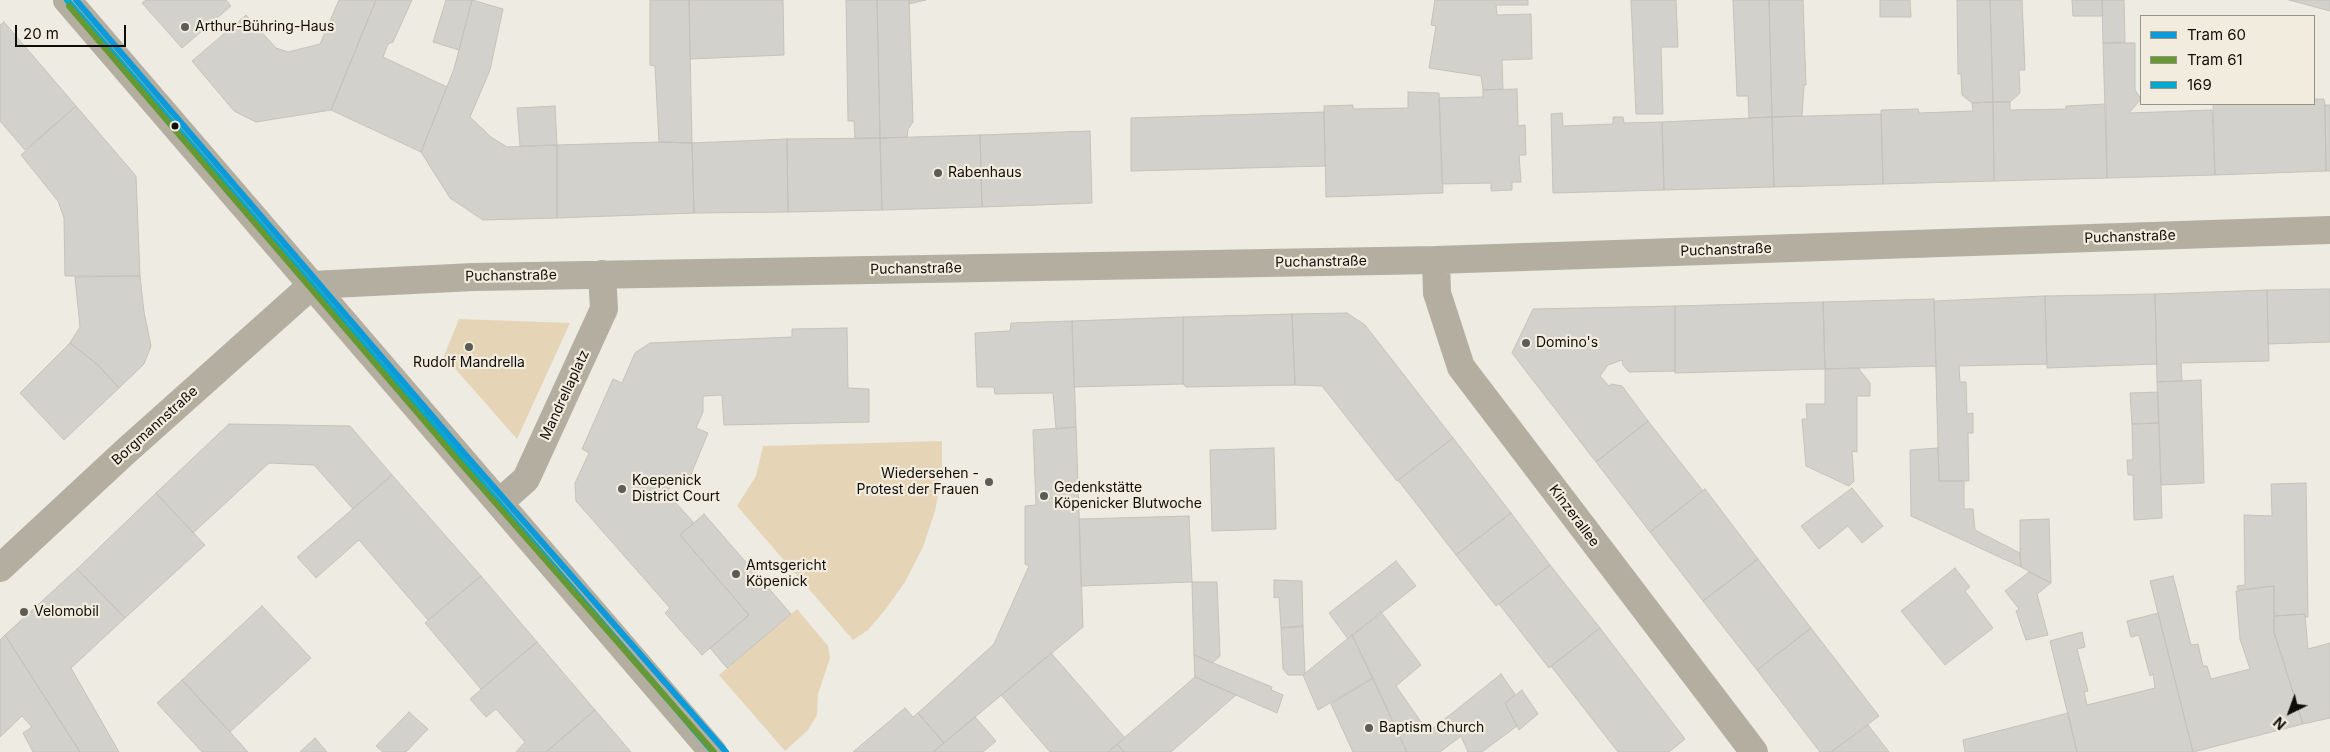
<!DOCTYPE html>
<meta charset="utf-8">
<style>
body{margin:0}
#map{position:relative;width:2330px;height:752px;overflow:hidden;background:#eeebe3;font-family:Inter,sans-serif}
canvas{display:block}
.legend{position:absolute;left:2140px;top:15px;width:175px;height:90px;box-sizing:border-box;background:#f2ecdf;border:1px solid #979389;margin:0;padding:6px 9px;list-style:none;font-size:15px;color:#0f0d08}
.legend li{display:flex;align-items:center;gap:10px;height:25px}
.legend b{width:25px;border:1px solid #979389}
.north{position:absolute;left:2265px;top:687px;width:50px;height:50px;-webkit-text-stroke:4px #f2ecdf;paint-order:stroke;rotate:222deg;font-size:14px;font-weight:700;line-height:20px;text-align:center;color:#0f0d08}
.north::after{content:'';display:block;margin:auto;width:18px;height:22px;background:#0f0d08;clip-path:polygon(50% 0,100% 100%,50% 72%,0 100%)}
.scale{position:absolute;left:15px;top:25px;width:111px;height:22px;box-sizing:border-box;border:2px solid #0f0d08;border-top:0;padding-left:6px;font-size:15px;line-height:18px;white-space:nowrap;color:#0f0d08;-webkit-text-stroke:4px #f2ecdf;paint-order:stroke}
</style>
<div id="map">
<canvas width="2330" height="752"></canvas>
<ul class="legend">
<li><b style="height:6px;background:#0b9ada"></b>Tram 60</li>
<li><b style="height:6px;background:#693"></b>Tram 61</li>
<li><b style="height:6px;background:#00a9ce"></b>169</li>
</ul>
<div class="north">N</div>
<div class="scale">20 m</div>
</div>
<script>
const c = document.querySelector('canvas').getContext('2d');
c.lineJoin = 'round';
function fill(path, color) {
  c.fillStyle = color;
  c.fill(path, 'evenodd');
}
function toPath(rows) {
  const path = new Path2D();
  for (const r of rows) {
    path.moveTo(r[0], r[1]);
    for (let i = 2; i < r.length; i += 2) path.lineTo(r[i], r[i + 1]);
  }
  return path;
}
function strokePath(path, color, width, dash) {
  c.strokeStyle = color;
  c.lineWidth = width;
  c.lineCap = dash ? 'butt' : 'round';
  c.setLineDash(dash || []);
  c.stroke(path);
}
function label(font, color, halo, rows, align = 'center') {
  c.font = font + ' Inter,sans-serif';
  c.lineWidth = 4.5;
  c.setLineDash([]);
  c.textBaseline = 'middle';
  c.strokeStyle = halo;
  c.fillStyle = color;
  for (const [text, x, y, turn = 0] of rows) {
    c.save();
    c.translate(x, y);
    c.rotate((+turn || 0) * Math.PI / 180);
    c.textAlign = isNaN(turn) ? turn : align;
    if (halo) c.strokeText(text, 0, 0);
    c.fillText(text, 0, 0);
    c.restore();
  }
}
const green = toPath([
 [459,319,570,323,517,439,444,356],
 [942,441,942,474,935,511,923,547,905,582,885,610,868,630,853,640,737,506,756,476,763,446],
 [797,609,828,646,830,658,818,694,817,715,808,730,785,751,719,675]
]);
const building = toPath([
 [146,0,226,0,231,6,182,48,142,3,146,0],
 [339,0,376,0,331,110,256,122,234,111,192,61,246,15,276,48,288,52,320,44,339,0],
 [376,0,412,0,393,42,388,44,383,57,447,87,421,152,331,110,376,0],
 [446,0,472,0,459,50,433,42,446,0],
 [472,0,503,9,490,70,470,117,491,137,507,147,557,145,557,218,483,220,450,198,421,152,454,69,472,0],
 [650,0,689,0,692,143,659,142,655,66,650,65,650,0],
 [689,0,783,0,784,55,690,59,689,0],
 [846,0,877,0,880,138,855,139,854,121,848,121,846,0],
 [877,0,909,0,913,122,908,129,907,137,880,138,877,0],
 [909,0,926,0,909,4,909,0],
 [1435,0,1528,0,1528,5,1496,5,1497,15,1531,14,1532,59,1502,60,1503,89,1483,90,1481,76,1429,68,1436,26,1431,25,1435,0],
 [1631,0,1676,0,1678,47,1661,47,1663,114,1636,114,1631,0],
 [1733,0,1769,0,1772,117,1749,118,1748,96,1737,96,1733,0],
 [1769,0,1803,0,1806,85,1804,85,1802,116,1772,117,1769,0],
 [1880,0,1910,0,1911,17,1880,17,1880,0],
 [1957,0,1990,0,1993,102,1972,103,1962,95,1961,74,1958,74,1957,0],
 [1990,0,2022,0,2025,70,2019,70,2020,93,2010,102,1993,102,1990,0],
 [2072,0,2102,0,2103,16,2073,16,2072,0],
 [2102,0,2124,0,2125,42,2103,43,2102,0],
 [2289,0,2330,0,2330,11,2289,0],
 [4,22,76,106,25,150,0,121,0,25,4,22],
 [2103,43,2135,43,2135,90,2141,99,2129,113,2212,110,2215,175,2107,178,2103,43],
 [1517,89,1518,126,1525,125,1526,155,1519,155,1521,182,1512,182,1512,190,1491,191,1491,183,1442,184,1439,98,1483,97,1483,90,1517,89],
 [1408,92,1439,93,1443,193,1326,197,1324,106,1353,105,1353,109,1408,108,1408,92],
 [2314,99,2324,99,2325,105,2326,171,2215,175,2213,104,2314,104,2314,99],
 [1993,102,1994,181,1883,184,1881,110,1918,109,1919,113,1973,111,1972,103,1993,102],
 [1993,102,2010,102,2010,110,2066,109,2066,106,2106,104,2107,178,1994,181,1993,102],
 [2325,105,2330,105,2330,171,2326,171,2325,105],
 [76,106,136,176,140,276,65,276,64,218,58,201,21,155,76,106],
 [555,106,557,145,520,146,517,108,555,106],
 [1324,112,1325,166,1131,171,1131,118,1324,112],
 [1562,113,1563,126,1613,124,1613,117,1623,117,1624,123,1662,122,1664,190,1553,193,1551,114,1562,113],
 [1881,114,1883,184,1774,187,1772,117,1881,114],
 [1772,117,1774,187,1664,190,1662,122,1772,117],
 [1090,131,1092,203,982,207,980,135,1090,131],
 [980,135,982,207,882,210,880,138,980,135],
 [880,138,882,210,788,212,787,139,880,138],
 [787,139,788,212,694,213,692,143,787,139],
 [659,142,692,143,694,213,557,218,557,145,659,142],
 [140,276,144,312,151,346,144,364,119,388,98,365,70,343,80,327,75,277,140,276],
 [2330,289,2330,342,2268,344,2267,290,2330,289],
 [2267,290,2269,361,2181,363,2182,381,2157,382,2155,294,2267,290],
 [2155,294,2157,364,2047,368,2045,296,2155,294],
 [2045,296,2047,364,1959,366,1960,382,1966,382,1967,414,1973,413,1973,433,1968,433,1969,481,1939,481,1934,301,2045,296],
 [1934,299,1936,366,1825,369,1823,302,1934,299],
 [1823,302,1825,369,1675,373,1675,306,1823,302],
 [1675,306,1675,371,1629,372,1623,365,1622,360,1608,365,1600,376,1609,386,1612,384,1622,386,1648,421,1596,462,1512,353,1533,309,1675,306],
 [1347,313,1365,325,1453,438,1397,481,1322,386,1295,385,1292,314,1347,313],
 [1292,314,1295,385,1186,387,1183,384,1183,317,1292,314],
 [1183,317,1183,384,1074,387,1072,321,1183,317],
 [1072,321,1076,427,1056,429,1053,393,995,394,994,387,977,387,975,333,1010,331,1011,323,1072,321],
 [847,328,848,388,869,389,869,422,724,425,722,395,703,396,703,412,696,428,708,433,687,484,674,479,667,493,694,523,680,535,749,615,702,655,665,613,670,608,576,501,575,483,589,453,582,449,613,379,622,383,635,353,650,343,792,337,792,329,847,328],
 [70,343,98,365,119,388,64,440,20,393,70,343],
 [1858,368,1870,383,1870,396,1857,396,1857,452,1852,451,1854,481,1849,486,1806,466,1802,419,1807,419,1806,404,1825,404,1825,369,1858,368],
 [2201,380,2204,483,2161,485,2157,382,2201,380],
 [2158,392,2159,423,2132,424,2130,393,2158,392],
 [1648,421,1703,491,1650,532,1596,462,1648,421],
 [2159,423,2162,518,2134,520,2133,475,2128,475,2127,460,2133,460,2132,424,2159,423],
 [229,424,350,426,392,475,353,509,314,465,269,463,193,533,156,493,229,424],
 [1076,427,1083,627,944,743,918,713,994,644,1029,566,1025,564,1025,506,1036,505,1033,430,1076,427],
 [1453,438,1511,513,1456,555,1398,480,1453,438],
 [1274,448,1276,529,1212,531,1210,450,1274,448],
 [1938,448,1939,481,1964,481,1964,509,1973,509,1975,530,2020,553,2021,567,1911,516,1910,450,1938,448],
 [392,475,481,576,428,620,359,540,316,578,297,557,392,475],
 [2306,483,2308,617,2305,617,2305,614,2274,616,2274,586,2238,590,2237,586,2245,585,2244,515,2272,516,2271,484,2306,483],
 [1852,488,1883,526,1862,543,1848,526,1819,549,1801,526,1852,488],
 [1705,489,1758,559,1703,601,1650,532,1705,489],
 [156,493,205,545,125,618,77,569,156,493],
 [1511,513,1550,565,1496,606,1456,555,1511,513],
 [704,514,791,614,727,668,710,648,749,615,680,535,704,514],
 [1189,516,1192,582,1081,586,1079,519,1189,516],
 [2049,519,2051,583,2021,567,2020,553,2020,520,2049,519],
 [1758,559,1811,628,1757,670,1703,601,1758,559],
 [1396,561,1416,586,1348,639,1329,613,1396,561],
 [1550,565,1600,628,1549,668,1499,604,1550,565],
 [1955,568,1970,587,1965,591,1993,628,1945,665,1901,611,1955,568],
 [77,569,125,618,71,668,119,752,80,752,5,635,77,569],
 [2029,572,2051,583,2037,594,2048,635,2026,640,2016,611,2019,609,2005,591,2029,572],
 [481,576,537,642,481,689,425,623,481,576],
 [2173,576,2191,645,2198,644,2203,666,2207,666,2211,679,2250,669,2240,639,2236,591,2274,586,2274,632,2303,724,2193,752,2150,581,2173,576],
 [1274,580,1302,581,1303,626,1281,628,1279,597,1274,598,1274,580],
 [1192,582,1217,582,1220,656,1212,663,1194,655,1192,582],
 [262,606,311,658,230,732,182,680,262,606],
 [1381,612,1421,665,1396,686,1428,732,1446,718,1461,736,1440,752,1407,752,1352,635,1381,612],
 [2158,613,2193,752,2077,752,2050,641,2082,632,2085,647,2077,649,2088,691,2084,692,2087,705,2155,688,2153,674,2150,676,2139,635,2131,637,2127,621,2158,613],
 [2305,614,2308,649,2330,643,2330,718,2303,724,2274,632,2274,616,2305,614],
 [1303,626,1305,673,1303,675,1288,675,1283,669,1281,628,1303,626],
 [1600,628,1685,739,1669,752,1618,752,1551,666,1600,628],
 [1811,628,1879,716,1831,752,1820,752,1757,670,1811,628],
 [5,635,80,752,33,752,23,733,32,727,22,716,0,737,0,640,5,635],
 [1352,635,1373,678,1318,710,1303,675,1352,635],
 [537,642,595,710,546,752,516,752,525,742,496,709,486,717,470,699,537,642],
 [1051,653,1125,738,1108,752,1050,752,1001,695,1051,653],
 [1194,655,1272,687,1271,690,1283,695,1277,713,1195,677,1194,655],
 [1501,674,1515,694,1505,703,1517,726,1482,752,1468,752,1461,736,1446,718,1501,674],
 [1195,677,1236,695,1171,752,1124,752,1117,744,1195,677],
 [1373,678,1407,752,1353,752,1331,704,1373,678],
 [182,680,230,732,248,752,202,752,157,703,182,680],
 [1522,690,1538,714,1519,730,1505,703,1522,690],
 [905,708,913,717,918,713,944,743,933,752,853,752,905,708],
 [595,710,631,752,546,752,595,710],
 [409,712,428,729,406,752,383,752,376,746,409,712],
 [2068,713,2077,752,1965,752,1963,740,2068,713],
 [975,717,996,741,983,752,933,752,975,717],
 [1868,725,1889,752,1831,752,1868,725],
 [315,738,327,752,300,752,315,738],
 [1117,744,1124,752,1108,752,1117,744]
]);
const minor = toPath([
 [67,0,713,752],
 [1436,260,1437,293,1461,367,1754,752],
 [312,285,474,277,1436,260,2330,230],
 [499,503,526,479,598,322,604,309,602,274],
 [0,568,125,452,312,285]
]);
const bus1 = toPath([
 [67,0,713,752]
]);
const tram1 = toPath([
 [76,0,464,453,726,752]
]);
const tram2 = toPath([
 [69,6,457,459,714,752]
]);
const markers = [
 [185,27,5,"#5d5b55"],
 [175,126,4.5,"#0f0d08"],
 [938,173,5,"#5d5b55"],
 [1526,343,5,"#5d5b55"],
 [469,347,5,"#5d5b55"],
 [989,482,5,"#5d5b55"],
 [622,489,5,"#5d5b55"],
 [1044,496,5,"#5d5b55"],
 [736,574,5,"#5d5b55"],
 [24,612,5,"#5d5b55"],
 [1369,728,5,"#5d5b55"]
];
const poiNames = [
 ["Arthur-Bühring-Haus",195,27],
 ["Rabenhaus",948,173],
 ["Domino's",1536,343],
 ["Rudolf Mandrella",469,363,"center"],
 ["Wiedersehen -",979,474,"right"],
 ["Protest der Frauen",979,490,"right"],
 ["Koepenick",632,481],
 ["District Court",632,497],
 ["Gedenkstätte",1054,488],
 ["Köpenicker Blutwoche",1054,504],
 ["Amtsgericht",746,566],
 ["Köpenick",746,582],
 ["Velomobil",34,612],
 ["Baptism Church",1379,728]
];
const streetNames = [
 ["Puchanstraße",2130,237,-2],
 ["Puchanstraße",1726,250,-2],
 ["Puchanstraße",1321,262,-1],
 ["Puchanstraße",916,269,-1],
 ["Puchanstraße",511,276,-1],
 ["Mandrellaplatz",565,395,-65],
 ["Borgmannstraße",155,426,-42],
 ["Kinzerallee",1574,516,53]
];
fill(green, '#e5d5b6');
fill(building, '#d3d1cb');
strokePath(building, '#c5c2bc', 1);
strokePath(minor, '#b4aea0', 28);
strokePath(bus1, '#00a9ce', 6);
strokePath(tram1, '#0b9ada', 6);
strokePath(tram2, '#693', 6);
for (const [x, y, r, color] of markers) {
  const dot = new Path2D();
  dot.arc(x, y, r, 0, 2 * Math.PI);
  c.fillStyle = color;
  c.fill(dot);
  strokePath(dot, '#f2ecdf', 2);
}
label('14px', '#0f0d08', '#f2ecdf', poiNames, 'left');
label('14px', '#0f0d08', '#f2ecdf', streetNames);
</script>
